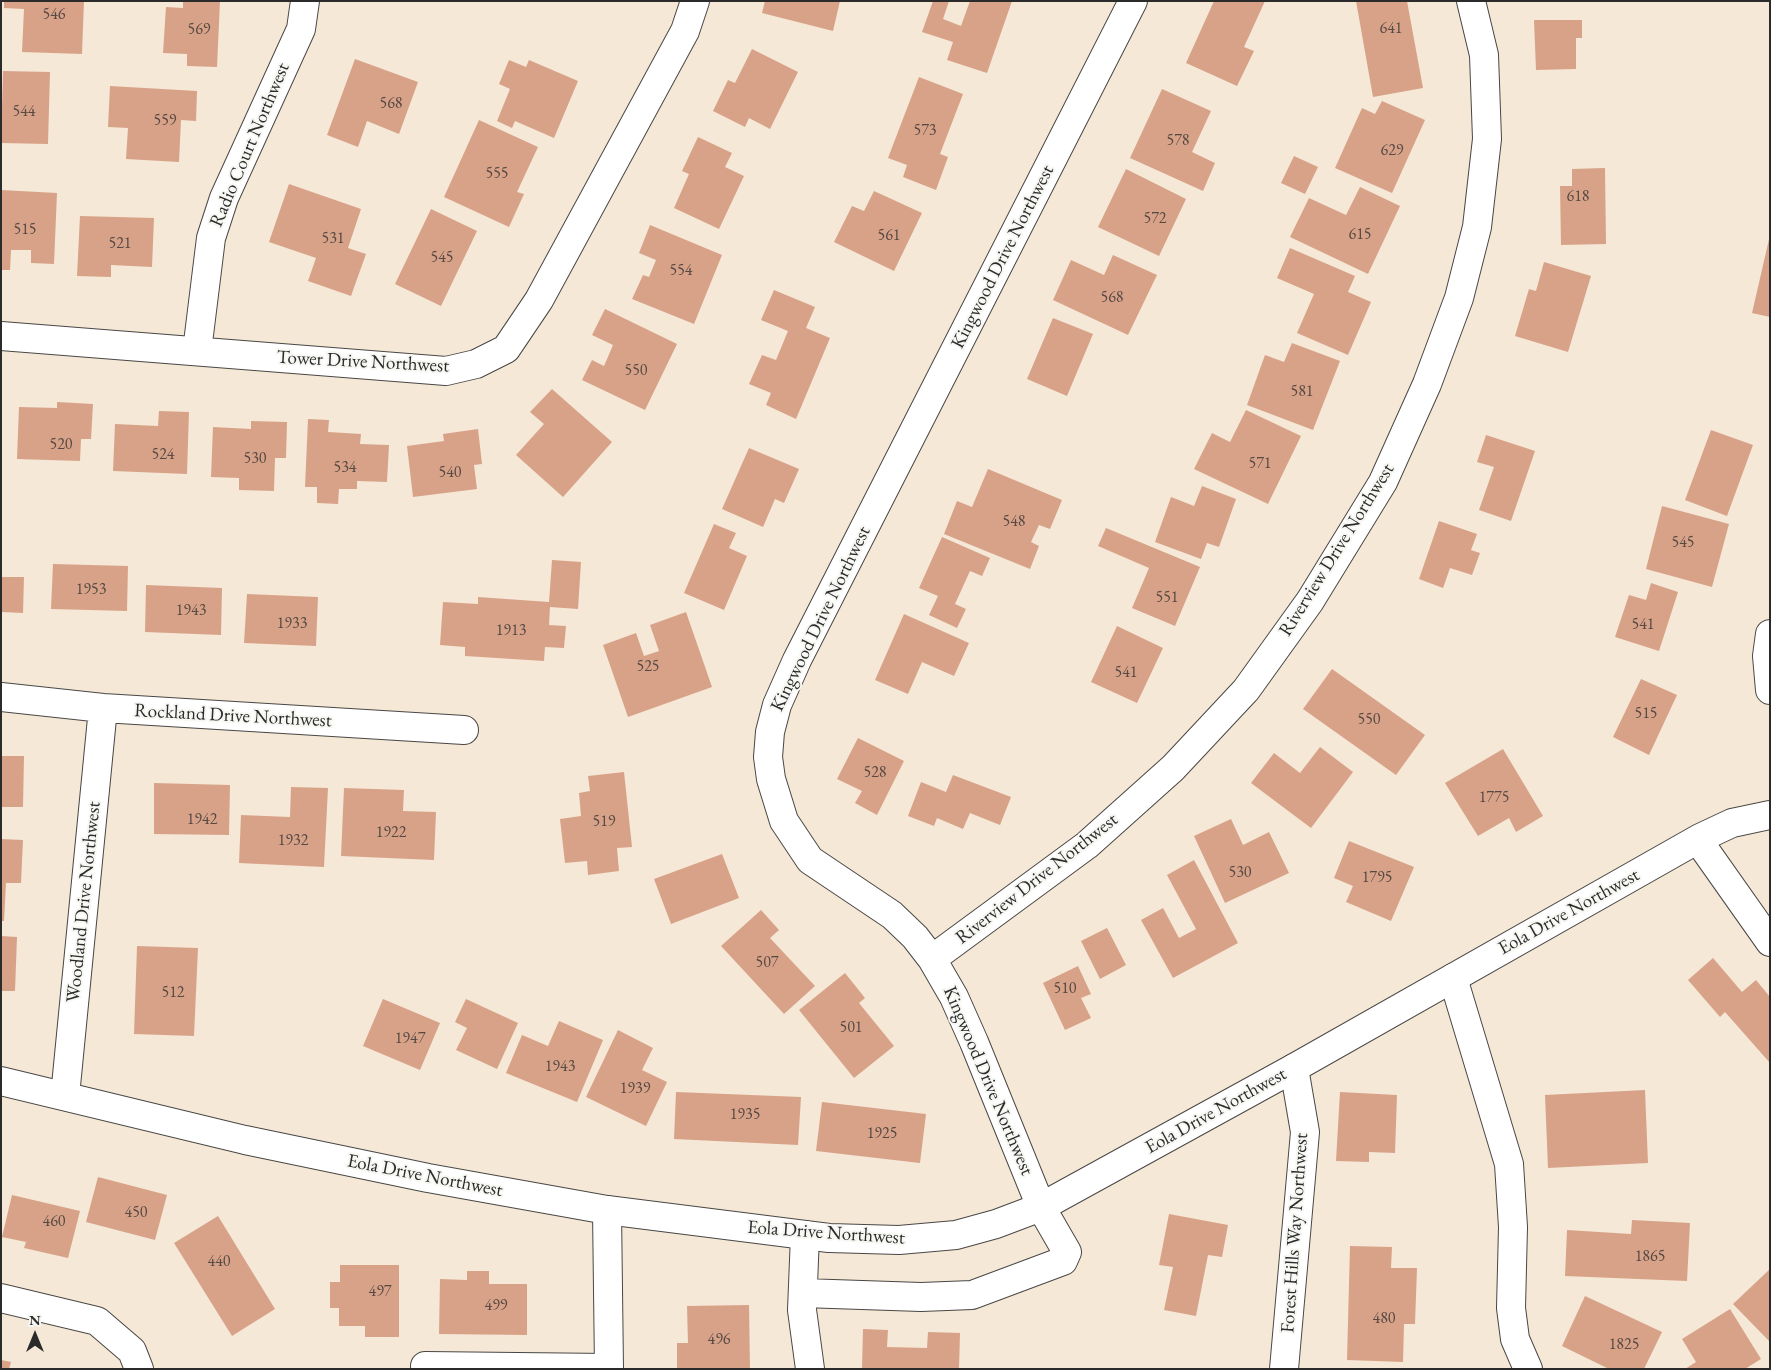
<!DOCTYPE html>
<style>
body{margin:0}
#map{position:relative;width:1771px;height:1370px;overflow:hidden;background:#f5e8d6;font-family:"EB Garamond",serif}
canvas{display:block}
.frame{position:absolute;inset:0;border:2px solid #2b2b2b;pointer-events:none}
.north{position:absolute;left:10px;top:1310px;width:50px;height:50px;-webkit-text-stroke:4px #f6f6f2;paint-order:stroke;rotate:0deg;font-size:14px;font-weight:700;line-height:20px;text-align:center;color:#2b2b2b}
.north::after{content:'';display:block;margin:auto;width:18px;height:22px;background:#2b2b2b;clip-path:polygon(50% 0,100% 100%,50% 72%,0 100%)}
</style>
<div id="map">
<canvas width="1771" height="1370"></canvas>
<div class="frame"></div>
<div class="north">N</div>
</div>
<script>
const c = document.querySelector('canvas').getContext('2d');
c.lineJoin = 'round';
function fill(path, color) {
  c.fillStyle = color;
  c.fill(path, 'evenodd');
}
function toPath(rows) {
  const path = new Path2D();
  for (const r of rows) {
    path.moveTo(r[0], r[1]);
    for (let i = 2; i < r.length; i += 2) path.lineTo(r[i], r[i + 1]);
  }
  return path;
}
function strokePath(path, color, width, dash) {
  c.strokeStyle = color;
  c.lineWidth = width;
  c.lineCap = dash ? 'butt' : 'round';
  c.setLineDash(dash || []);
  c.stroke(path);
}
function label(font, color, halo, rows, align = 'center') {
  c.font = font + ' "EB Garamond",serif';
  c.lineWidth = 4;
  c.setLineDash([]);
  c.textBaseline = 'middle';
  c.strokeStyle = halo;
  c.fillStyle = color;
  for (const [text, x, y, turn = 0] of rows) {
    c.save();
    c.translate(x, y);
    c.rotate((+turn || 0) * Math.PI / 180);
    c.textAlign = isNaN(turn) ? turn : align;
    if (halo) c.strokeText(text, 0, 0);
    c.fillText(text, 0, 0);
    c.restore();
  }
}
const building = toPath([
 [4,1,84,1,82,54,22,52,24,9,4,8],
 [183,1,220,1,217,67,187,66,187,54,163,53,166,7,183,8],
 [765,1,840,1,833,31,762,13],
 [933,1,949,1,943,19,961,26,970,1,1012,1,987,73,947,60,953,42,922,32],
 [1214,1,1265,1,1244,47,1254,51,1237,86,1186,63],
 [1356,1,1407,1,1423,88,1373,97],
 [1534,20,1582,20,1582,38,1576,38,1576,69,1536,70],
 [752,49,798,72,770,129,749,118,745,127,713,111,728,80,735,83],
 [355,59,418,82,399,134,367,121,358,147,327,135],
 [509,60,526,67,529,60,578,81,554,138,515,121,512,128,497,121,510,89,499,84],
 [3,71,50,72,48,144,1,143],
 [919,77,963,94,940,154,948,157,936,190,903,177,907,165,888,158],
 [110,86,197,91,196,121,181,120,179,162,126,159,128,128,108,127],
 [1162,89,1211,111,1192,152,1215,163,1203,191,1130,158],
 [1382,101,1425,120,1392,193,1335,168,1362,108,1375,114],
 [479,120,538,147,517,192,524,194,509,227,444,197],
 [698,137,732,153,725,167,744,176,719,229,674,208,689,174,682,171],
 [1294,156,1318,167,1305,194,1281,183],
 [1605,168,1606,244,1561,245,1560,186,1572,186,1572,169],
 [1126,169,1186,199,1159,256,1098,227],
 [289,184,361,209,348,248,366,254,351,296,308,281,316,258,269,242],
 [1360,187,1400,206,1368,274,1290,237,1309,198,1346,215],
 [1,190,57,193,54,264,31,263,31,250,11,250,10,270,1,270],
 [874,191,922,213,894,271,834,242,852,206,864,211],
 [431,209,477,231,441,306,395,284],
 [80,216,154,218,152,267,111,265,111,277,77,276],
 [650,225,722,255,694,324,632,299,643,275,649,277,656,260,639,253],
 [1770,235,1770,317,1752,313],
 [1290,248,1355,276,1348,292,1371,302,1348,355,1297,333,1314,294,1277,278],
 [1113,255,1157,275,1128,335,1053,300,1071,260,1104,275],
 [1544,262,1591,276,1568,352,1515,336,1529,289,1536,291],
 [774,290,815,307,806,328,830,338,796,419,766,405,771,393,749,384,762,355,776,360,788,331,761,320],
 [605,309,677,344,645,410,582,380,592,360,604,366,613,345,592,335],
 [1053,318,1093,334,1067,396,1027,379],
 [1292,343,1340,361,1313,430,1247,405,1265,355,1284,362],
 [552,389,612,442,563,497,516,455,544,424,530,412],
 [57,402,93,404,91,439,81,439,80,461,17,459,19,407,57,408],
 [1246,410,1301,436,1268,504,1194,469,1212,433,1230,442],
 [159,411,189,412,187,474,113,471,115,424,158,426],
 [308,419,329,420,328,432,361,434,360,444,389,445,387,482,357,481,357,489,339,489,338,504,317,503,317,487,305,487],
 [251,421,287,422,286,458,275,458,274,491,239,490,239,478,211,477,213,427,251,429],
 [478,429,482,464,474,465,477,489,413,497,407,446,444,441,443,434],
 [1711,430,1753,445,1727,516,1685,500],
 [1486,435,1535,451,1511,521,1479,510,1494,467,1477,462],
 [749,448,799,469,784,503,775,499,763,527,722,509],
 [988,469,1062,500,1050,529,1039,525,1031,542,1039,546,1030,569,944,534,957,501,972,507],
 [1202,486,1236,499,1219,547,1207,543,1201,559,1155,542,1171,497,1194,506],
 [1662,506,1729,524,1712,587,1646,569],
 [1439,521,1477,534,1471,550,1480,553,1472,575,1450,568,1443,588,1419,579],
 [714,524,736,533,729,548,747,556,724,610,684,593],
 [1106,528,1200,567,1175,626,1132,608,1149,568,1098,546],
 [942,537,990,558,982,576,970,571,955,604,966,609,957,628,929,615,938,596,919,588],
 [552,560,581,562,578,609,550,607,549,625,566,626,564,648,545,647,544,661,465,656,465,647,440,645,443,602,478,604,478,597,549,602],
 [53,564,128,566,127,611,51,609],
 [1,577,24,577,23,613,1,612],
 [1651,583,1678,592,1659,651,1615,637,1629,595,1646,600],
 [146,585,222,588,221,635,145,632],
 [247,594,318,597,316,646,244,643],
 [686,612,712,687,628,717,603,645,636,633,644,656,659,651,650,625],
 [904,614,969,643,954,676,922,662,908,694,875,680],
 [1117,626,1163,648,1137,703,1091,682],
 [1332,669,1425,735,1396,775,1303,709],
 [1641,679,1677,695,1649,755,1613,737],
 [858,738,904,761,877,815,855,803,862,791,837,779],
 [1320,747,1353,772,1311,828,1251,783,1274,753,1300,773],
 [1503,749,1543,816,1516,832,1509,818,1478,836,1445,783],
 [1,756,24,756,23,807,1,807],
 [624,772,632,847,617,848,619,871,588,875,587,861,565,863,560,819,581,816,579,793,590,791,588,776],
 [953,775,1011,797,1000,825,970,813,963,829,937,818,934,826,908,816,921,782,946,792],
 [154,783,230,785,229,835,154,834],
 [291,787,328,788,324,867,239,863,241,815,290,817],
 [344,788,404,790,403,811,436,812,434,860,341,856],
 [1231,819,1243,845,1269,832,1289,873,1225,903,1194,836],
 [1,839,23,840,21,883,6,883,4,921,1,921],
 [1349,841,1414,867,1391,921,1346,902,1353,886,1334,878],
 [722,854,739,898,671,924,654,879],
 [1194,860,1238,943,1173,978,1141,920,1163,908,1179,938,1196,929,1167,875],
 [761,910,779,930,770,938,815,986,784,1014,721,946],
 [1107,928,1126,965,1100,979,1081,941],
 [1,936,17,937,15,991,1,991],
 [137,946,198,948,194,1036,134,1034],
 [1713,958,1742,992,1756,980,1770,997,1770,1063,1725,1012,1720,1017,1688,980],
 [1078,966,1091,994,1081,998,1091,1018,1065,1030,1043,983],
 [845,973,865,998,859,1003,894,1046,854,1078,799,1010],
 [383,999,440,1023,420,1070,363,1046],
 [466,999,518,1023,497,1069,456,1050,467,1028,455,1022],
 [559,1021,603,1040,577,1102,506,1073,522,1035,548,1046],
 [618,1030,653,1048,642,1070,667,1082,646,1126,586,1097],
 [1645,1090,1648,1163,1548,1168,1545,1095],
 [676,1092,801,1097,798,1145,674,1139],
 [1340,1092,1397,1095,1395,1153,1369,1152,1369,1162,1336,1161],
 [822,1102,926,1114,920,1163,816,1151],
 [98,1177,167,1195,155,1240,86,1222],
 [12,1195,80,1211,68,1258,24,1248,26,1242,2,1237],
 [1169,1214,1228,1225,1222,1257,1208,1255,1196,1316,1164,1310,1173,1267,1159,1265],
 [218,1216,275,1309,232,1336,174,1243],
 [1632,1220,1690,1223,1687,1281,1565,1276,1567,1230,1631,1234],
 [1350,1246,1392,1247,1391,1268,1417,1268,1415,1324,1404,1324,1403,1362,1347,1360],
 [340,1265,399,1265,399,1337,365,1337,365,1326,339,1326,339,1308,330,1308,330,1282,340,1282],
 [1770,1269,1770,1342,1733,1304],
 [467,1271,489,1271,489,1284,527,1284,527,1335,439,1334,440,1279,467,1280],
 [1585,1296,1662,1332,1644,1369,1609,1369,1562,1346],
 [749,1305,750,1369,677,1369,677,1343,688,1343,687,1306],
 [1730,1309,1761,1359,1745,1369,1685,1369,1696,1362,1682,1339],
 [863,1329,888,1330,887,1347,927,1348,928,1332,960,1333,959,1369,862,1369],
 [1,1360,11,1362,9,1369,1,1369]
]);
const minor = toPath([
 [1,336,446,371,476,364,506,349,539,300,685,31,695,1],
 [197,351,211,238,224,198,301,29,305,1],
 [1770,634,1767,656,1770,690],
 [1,697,103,708,464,730],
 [1698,840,1770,942],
 [932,959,1087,845,1173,768,1246,690,1310,601,1383,482,1427,384,1459,298,1477,227,1487,139,1484,55,1471,1],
 [1453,978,1509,1164,1513,1227,1511,1308,1515,1339,1528,1369],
 [65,1096,103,708],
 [607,1210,609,1369],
 [805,1235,802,1310,810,1369],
 [803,1293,921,1297,972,1295,1063,1261,1067,1252,1041,1207,974,1042,954,997,932,959,915,937,892,915,810,860,784,821,771,779,768,757,770,732,777,705,797,660,1133,1],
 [1,1298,97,1321,132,1351,139,1369],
 [425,1366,609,1368],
 [1284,1369,1305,1132,1294,1068]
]);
const major = toPath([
 [1,1081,245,1140,428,1178,607,1210,829,1238,899,1240,956,1235,996,1224,1041,1207,1294,1068,1700,838,1732,823,1770,815]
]);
const numberNames = [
 ["546",54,15],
 ["641",1391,29],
 ["569",199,30],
 ["568",391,104],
 ["544",24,112],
 ["559",165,121],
 ["573",925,131],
 ["578",1178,141],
 ["629",1392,151],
 ["555",497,174],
 ["618",1578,197],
 ["572",1155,219],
 ["515",25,230],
 ["615",1360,235],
 ["561",889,236],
 ["531",333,239],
 ["521",120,244],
 ["545",442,258],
 ["554",681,271],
 ["568",1112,298],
 ["550",636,371],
 ["581",1302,392],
 ["520",61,445],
 ["524",163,455],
 ["530",255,459],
 ["571",1260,464],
 ["534",345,468],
 ["540",450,473],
 ["548",1014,522],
 ["545",1683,543],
 ["1953",91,590],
 ["551",1167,598],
 ["1943",191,611],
 ["1933",292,624],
 ["541",1643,625],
 ["1913",511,631],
 ["525",648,667],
 ["541",1126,673],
 ["515",1646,714],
 ["550",1369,720],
 ["528",875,773],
 ["1775",1494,798],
 ["1942",202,820],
 ["519",604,822],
 ["1922",391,833],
 ["1932",293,841],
 ["530",1240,873],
 ["1795",1377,878],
 ["507",767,963],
 ["510",1065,989],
 ["512",173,993],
 ["501",851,1028],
 ["1947",410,1039],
 ["1943",560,1067],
 ["1939",635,1089],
 ["1935",745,1115],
 ["1925",882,1134],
 ["450",136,1213],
 ["460",54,1222],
 ["1865",1650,1257],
 ["440",219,1262],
 ["497",380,1292],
 ["499",496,1306],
 ["480",1384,1319],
 ["496",719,1340],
 ["1825",1624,1345]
];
const streetNames = [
 ["Radio Court Northwest",250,145,-67],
 ["Kingwood Drive Northwest",1003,257,-63],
 ["Tower Drive Northwest",363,362,3],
 ["Riverview Drive Northwest",1337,550,-58],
 ["Kingwood Drive Northwest",821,619,-64],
 ["Rockland Drive Northwest",233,716,3],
 ["Riverview Drive Northwest",1037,879,-38],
 ["Woodland Drive Northwest",84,902,-84],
 ["Eola Drive Northwest",1569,912,-29],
 ["Kingwood Drive Northwest",988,1081,67],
 ["Eola Drive Northwest",1216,1111,-29],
 ["Eola Drive Northwest",425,1176,11],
 ["Eola Drive Northwest",826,1233,4],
 ["Forest Hills Way Northwest",1295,1233,-86]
];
fill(building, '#d8a289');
strokePath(minor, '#494745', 30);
strokePath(major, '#494745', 30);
strokePath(minor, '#fff', 28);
strokePath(major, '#fff', 28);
label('16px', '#564942', null, numberNames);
label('19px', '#2b2b2b', '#f6f6f2', streetNames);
</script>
